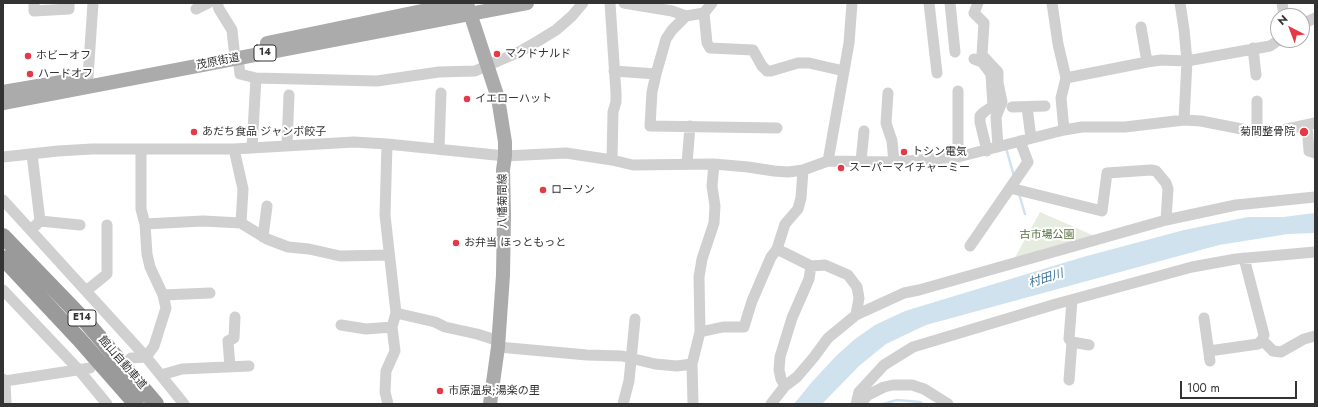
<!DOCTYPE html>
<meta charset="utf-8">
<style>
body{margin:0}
#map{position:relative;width:1318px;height:407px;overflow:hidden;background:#fff;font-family:Jost,sans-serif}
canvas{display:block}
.frame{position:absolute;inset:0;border:4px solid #333;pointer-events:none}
.north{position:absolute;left:1270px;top:8px;width:40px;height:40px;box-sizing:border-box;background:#fff;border:1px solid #adadad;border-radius:50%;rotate:318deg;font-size:11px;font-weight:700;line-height:16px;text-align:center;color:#333}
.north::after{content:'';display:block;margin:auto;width:14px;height:18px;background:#e63946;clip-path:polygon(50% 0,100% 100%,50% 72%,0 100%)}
.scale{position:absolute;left:1180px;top:381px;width:117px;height:18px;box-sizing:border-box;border:2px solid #333;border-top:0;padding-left:5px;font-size:12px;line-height:14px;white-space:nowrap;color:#333;-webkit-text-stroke:3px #fff;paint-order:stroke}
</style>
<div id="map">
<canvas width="1318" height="407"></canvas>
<div class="frame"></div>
<div class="north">N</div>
<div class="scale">100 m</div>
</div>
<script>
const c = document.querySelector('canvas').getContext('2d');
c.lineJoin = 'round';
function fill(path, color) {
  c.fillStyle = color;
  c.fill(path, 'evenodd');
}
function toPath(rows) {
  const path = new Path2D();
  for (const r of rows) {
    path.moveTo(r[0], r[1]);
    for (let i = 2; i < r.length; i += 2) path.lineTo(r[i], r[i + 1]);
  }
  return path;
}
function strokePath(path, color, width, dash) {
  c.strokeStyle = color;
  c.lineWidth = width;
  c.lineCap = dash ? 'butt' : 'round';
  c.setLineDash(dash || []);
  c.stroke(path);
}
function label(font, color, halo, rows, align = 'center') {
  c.font = font + ' Jost,"Noto Sans JP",sans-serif';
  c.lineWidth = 4;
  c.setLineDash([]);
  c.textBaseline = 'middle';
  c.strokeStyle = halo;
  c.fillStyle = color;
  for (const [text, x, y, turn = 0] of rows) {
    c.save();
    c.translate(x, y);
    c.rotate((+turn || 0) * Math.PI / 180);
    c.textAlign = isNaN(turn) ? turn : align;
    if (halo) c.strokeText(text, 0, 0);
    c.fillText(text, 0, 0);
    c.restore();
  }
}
const green = toPath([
 [1040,212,1099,238,1012,263]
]);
const water = toPath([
 [1315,213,1315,233,1288,234,1219,245,926,325,886,344,859,366,822,404,794,404,811,383,836,356,855,339,875,325,905,311,1083,257,1184,230,1248,217,1283,217]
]);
const stream = toPath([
 [1006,148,1014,176],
 [1019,194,1025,214],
 [883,404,897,400,920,402,923,404]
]);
const minor = toPath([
 [34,3,34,11,69,9,69,3],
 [217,3,219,9,232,30,234,49],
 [610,3,616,93,616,102,613,112,612,160],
 [624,3,672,11,686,16],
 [712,3,704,13,686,16,672,30,666,39,656,74,652,92,650,126,777,128],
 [929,3,937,73],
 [950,3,955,52],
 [978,3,974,13,984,23,982,55,998,72,998,83,1002,102,996,117,998,147],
 [1052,3,1058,44,1066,78,1061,98,1064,130],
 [1180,3,1184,29,1187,61,1184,120],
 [1282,3,1284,16],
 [196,9,208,3],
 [704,13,707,43,710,48,753,50,762,66,767,71,771,71,798,63,809,63,844,71],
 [1302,24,1315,18],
 [1141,27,1147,62],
 [1253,48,1256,75],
 [238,58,240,74,256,78,377,81,439,72,475,71,519,52,538,41,556,30,572,16,583,3],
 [974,59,982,62,991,74,993,106,984,112,980,116,980,122,987,151],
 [614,71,656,74],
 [88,77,93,3],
 [1066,78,1147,62,1161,60,1187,61,1270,46,1279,40],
 [958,91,958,157],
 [888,93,886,123,892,141,894,162],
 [1257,101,1257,132],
 [1012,107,1045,106],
 [1027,107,1031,138],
 [1307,125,1309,151,1315,153],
 [387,144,385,215,396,313,392,327,395,351,386,371,385,392,388,404],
 [287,145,289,95],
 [252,148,256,78],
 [234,149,243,189,241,223],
 [439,149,441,93],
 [3,157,58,151,92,149,234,149,354,142,387,144,505,156,566,153,612,160,633,165,714,164,748,167,774,171,788,172,803,170,828,161,894,162,958,157,1064,130,1082,127,1125,127,1184,120,1201,121,1257,132,1278,131,1315,123],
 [828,161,849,43,852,3],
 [861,161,864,131],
 [687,164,690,126],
 [1010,188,1102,211,1107,173,1151,170,1156,171,1166,183,1168,189,1166,220],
 [3,200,146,357,184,404],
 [40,221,80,225],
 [145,224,203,221,241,223,267,239,288,247,309,249,340,256,389,255],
 [31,230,40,221,32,154],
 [263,237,267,206],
 [970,246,1028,162,1020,141],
 [777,249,811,266,825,265,848,275,857,287,859,298,856,315],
 [3,290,78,369,107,404],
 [86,291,107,274,107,225],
 [163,295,210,293],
 [1072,300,1069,339,1072,342,1089,345],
 [396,313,435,322,445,327,477,334,499,341],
 [1204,318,1210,361],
 [341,325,366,329,392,327],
 [700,332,723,327,744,327,752,301,771,257,777,249,785,224,798,209,801,198,803,170],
 [1262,340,1273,351,1281,352,1304,339,1315,336],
 [498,347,587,355,622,356,655,364,677,366,692,364],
 [1209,351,1258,344,1262,340,1264,335,1244,258],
 [131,358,146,357,154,346,166,308,163,295,150,267,147,254,145,224,141,209,141,150],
 [230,367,228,341,234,338,235,317],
 [161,375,182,369,249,366],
 [3,379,5,381,6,404],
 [1069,380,1072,342],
 [5,381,90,368],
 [785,386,781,379,779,370,780,357,792,318,809,279,811,266],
 [623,404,629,381,635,319],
 [693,404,692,364,700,332,699,277,702,259,714,223,715,206,712,186,714,164],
 [771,404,785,386,797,377,814,357,828,338,856,315,904,293,919,290,1166,220,1236,205,1315,197],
 [856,404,859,392,884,365,913,347,1056,304,1192,267,1236,259,1315,252],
 [860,404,868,395,884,387,893,385,912,385,924,389,948,404]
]);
const major = toPath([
 [468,7,498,98,505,142,505,156,503,170,504,215,503,275,498,347,490,404],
 [267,43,461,3],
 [3,92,79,79],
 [3,103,527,3]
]);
const highway = toPath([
 [3,236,88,324,156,404],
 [3,258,79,339,136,404]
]);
const markers = [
 [497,54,4,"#e63946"],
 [28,56,4,"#e63946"],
 [30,74,4,"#e63946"],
 [467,99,4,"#e63946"],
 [194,132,4,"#e63946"],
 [1304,132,5,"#e63946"],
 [904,152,4,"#e63946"],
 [841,168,4,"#e63946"],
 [543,190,4,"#e63946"],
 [456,243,4,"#e63946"],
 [440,391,4,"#e63946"]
];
const shields = [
 [265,53,22],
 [82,318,28]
];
const shieldNames = [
 ["14",265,53],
 ["E14",82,318]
];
const poiNames = [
 ["マクドナルド",505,54],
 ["ホビーオフ",36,56],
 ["ハードオフ",38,74],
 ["イエローハット",475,99],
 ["あだち食品 ジャンボ餃子",202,132],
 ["菊間整骨院",1295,132,"right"],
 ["トシン電気",912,152],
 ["スーパーマイチャーミー",849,168],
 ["ローソン",551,190],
 ["お弁当 ほっともっと",464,243],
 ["市原温泉;湯楽の里",448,391]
];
const streetNames = [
 ["茂原街道",218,62,-11],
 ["八幡菊間線",503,201,-90],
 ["館山自動車道",122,363,49]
];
const parkNames = [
 ["古市場公園",1047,235]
];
const waterNames = [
 ["村田川",1046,279,-17]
];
fill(green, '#e6ecdf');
fill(water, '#cfe2ee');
strokePath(stream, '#cfe2ee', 2.5);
strokePath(minor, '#d0d0d0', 11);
strokePath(major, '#ababab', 14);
strokePath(highway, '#9a9a9a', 16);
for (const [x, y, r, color] of markers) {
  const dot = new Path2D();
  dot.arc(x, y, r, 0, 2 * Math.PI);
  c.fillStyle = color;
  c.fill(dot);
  strokePath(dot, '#fff', 1.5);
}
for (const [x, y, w] of shields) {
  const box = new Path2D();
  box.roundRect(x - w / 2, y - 8, w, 16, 3);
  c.fillStyle = '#fff';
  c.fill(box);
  strokePath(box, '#333', 1);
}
label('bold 10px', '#333', null, shieldNames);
label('11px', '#333', '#fff', poiNames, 'left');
label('11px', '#333', '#fff', streetNames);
label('11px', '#56703f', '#fff', parkNames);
label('italic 12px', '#3f7597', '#fff', waterNames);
</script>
